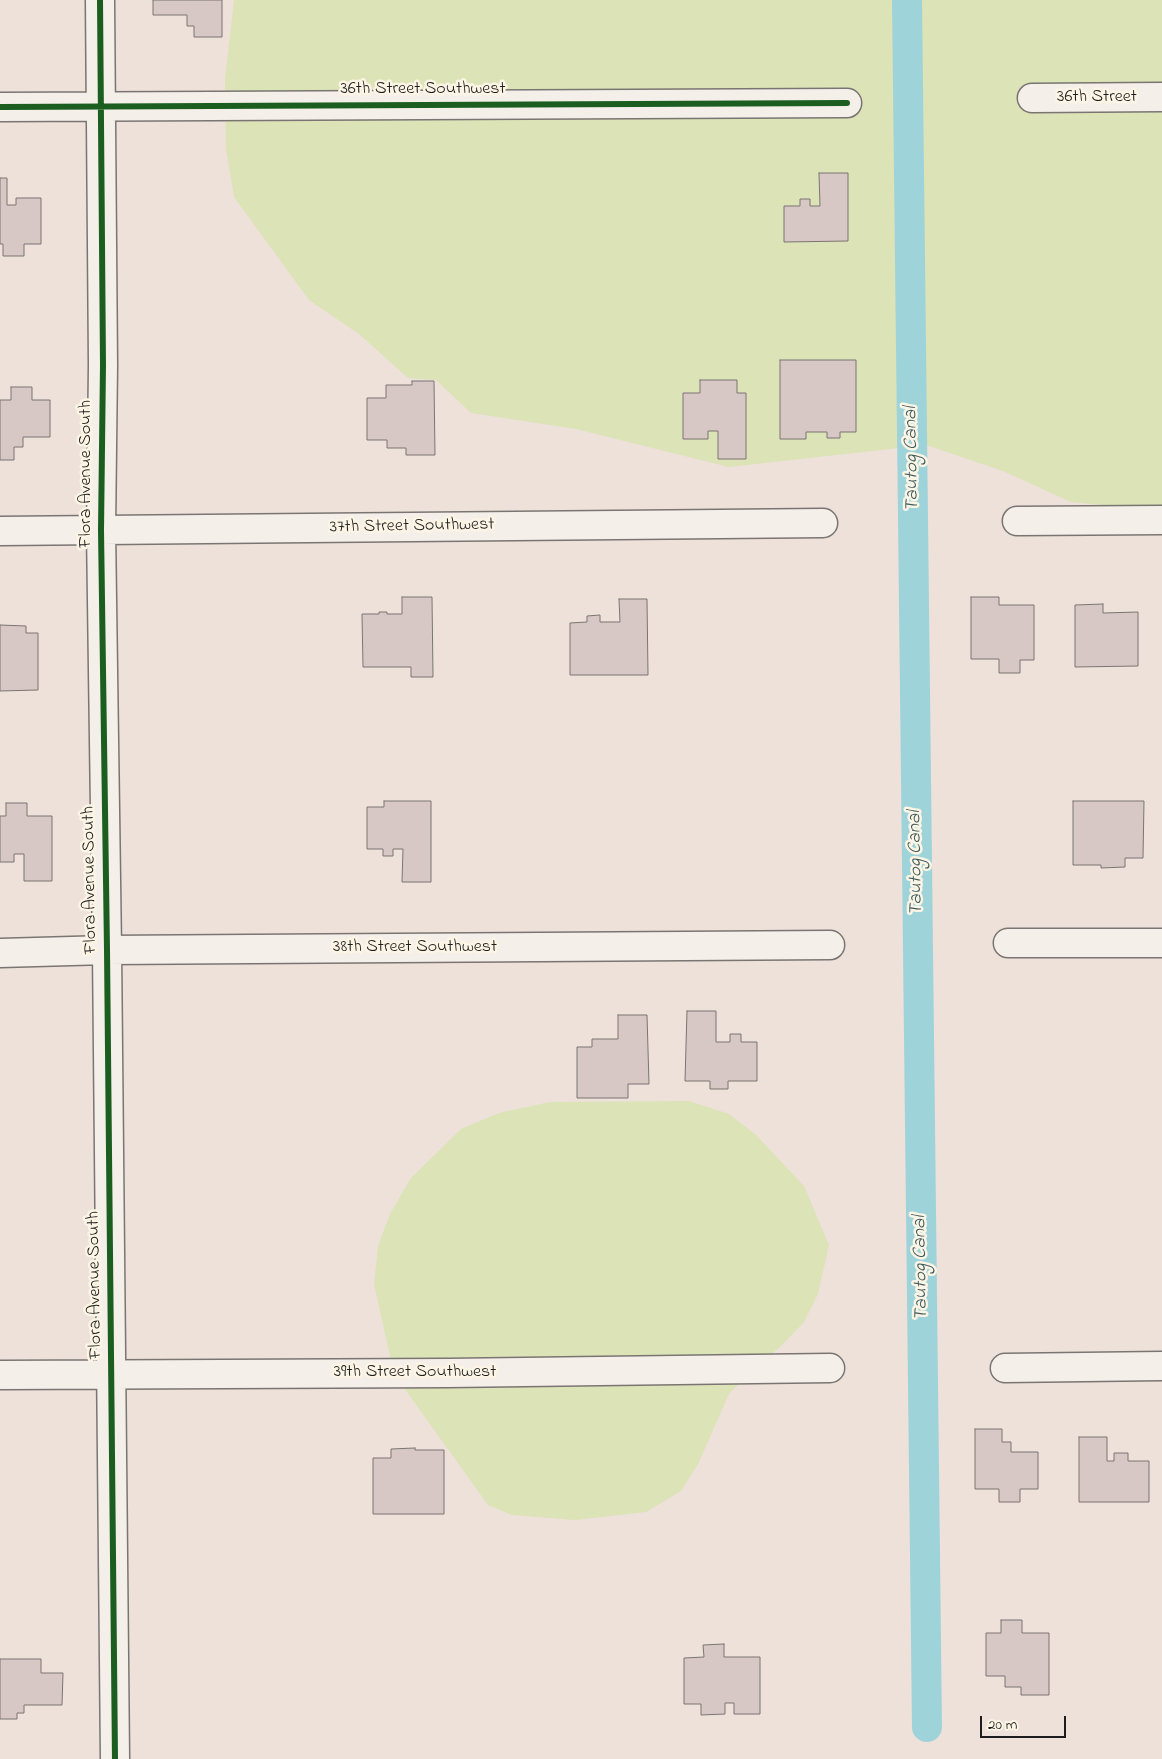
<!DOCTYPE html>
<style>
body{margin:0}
#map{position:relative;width:1162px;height:1759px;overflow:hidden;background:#ede1da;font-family:"Indie Flower",sans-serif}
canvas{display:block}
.scale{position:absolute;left:980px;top:1716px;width:86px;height:22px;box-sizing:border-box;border:2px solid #1c1c1c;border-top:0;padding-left:6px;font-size:15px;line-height:18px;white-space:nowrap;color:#1c1c1c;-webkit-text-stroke:4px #fcf5e5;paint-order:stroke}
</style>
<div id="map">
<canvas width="1162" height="1759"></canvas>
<div class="scale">20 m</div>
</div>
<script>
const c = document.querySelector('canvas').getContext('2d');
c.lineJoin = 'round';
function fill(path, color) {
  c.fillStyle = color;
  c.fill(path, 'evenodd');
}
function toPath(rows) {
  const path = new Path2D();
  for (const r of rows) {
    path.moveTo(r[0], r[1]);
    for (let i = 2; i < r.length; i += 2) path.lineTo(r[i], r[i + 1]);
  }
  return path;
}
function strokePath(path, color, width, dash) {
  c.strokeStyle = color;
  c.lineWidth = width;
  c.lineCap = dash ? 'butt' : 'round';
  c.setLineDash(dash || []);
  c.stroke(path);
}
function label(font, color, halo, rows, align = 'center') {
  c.font = font + ' "Indie Flower",sans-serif';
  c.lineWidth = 5;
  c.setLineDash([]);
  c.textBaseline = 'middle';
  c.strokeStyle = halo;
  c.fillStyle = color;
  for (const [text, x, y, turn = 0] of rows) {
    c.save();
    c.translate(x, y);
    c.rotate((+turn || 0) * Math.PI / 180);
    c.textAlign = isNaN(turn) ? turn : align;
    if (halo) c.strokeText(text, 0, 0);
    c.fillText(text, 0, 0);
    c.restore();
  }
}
const green = toPath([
 [234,0,1162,0,1162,509,1151,510,1071,502,1003,471,926,445,729,467,576,429,471,413,436,380,408,378,359,334,309,300,234,197,226,150,225,79],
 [689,1101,729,1114,756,1135,804,1186,829,1245,818,1294,804,1322,781,1346,754,1369,729,1394,698,1464,681,1491,646,1512,575,1520,512,1515,488,1505,394,1374,374,1284,378,1246,390,1214,411,1178,461,1129,499,1113,550,1102]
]);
const canal = toPath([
 [907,0,927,1727]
]);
const building = toPath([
 [153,0,222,0,222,37,194,37,194,26,187,26,187,15,153,15,153,0],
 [819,173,848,173,848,241,784,242,784,206,800,206,800,199,810,199,810,206,820,206,819,173],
 [0,178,7,178,7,205,16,205,16,198,41,198,41,244,24,244,24,256,3,256,3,244,0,244,0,178],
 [780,360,856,360,856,432,840,432,840,438,827,438,827,432,806,432,806,439,780,439,780,360],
 [700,380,737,380,737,393,746,393,746,459,718,459,718,431,708,431,708,439,683,439,683,393,700,393,700,380],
 [412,381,434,381,435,455,406,455,406,448,387,448,387,440,367,440,367,398,386,398,386,385,412,385,412,381],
 [11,387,32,387,32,400,50,400,50,437,23,437,23,447,14,447,14,460,0,460,0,400,11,400,11,387],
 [402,597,432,597,433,677,411,677,411,667,363,667,362,614,379,614,379,612,387,612,387,614,402,614,402,597],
 [971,597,999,597,999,605,1034,605,1034,660,1020,660,1020,673,999,673,999,659,971,659,971,597],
 [619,599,647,599,648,675,570,675,570,623,587,622,587,616,600,615,600,622,620,622,619,599],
 [1103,604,1103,613,1138,612,1138,666,1075,667,1075,605,1103,604],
 [0,625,26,626,26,633,38,633,38,690,0,691,0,625],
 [384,801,431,801,431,882,402,882,403,849,393,849,393,856,383,856,383,849,367,849,367,807,384,807,384,801],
 [1073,801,1144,801,1143,858,1125,858,1125,867,1101,868,1101,865,1073,865,1073,801],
 [6,803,27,803,27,816,52,816,52,881,24,881,24,854,14,854,14,862,0,862,0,816,6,816,6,803],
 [687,1011,716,1011,716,1042,730,1042,730,1034,741,1034,741,1042,757,1042,757,1081,728,1081,728,1089,710,1089,710,1081,685,1081,687,1011],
 [618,1015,647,1015,649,1084,628,1084,628,1098,577,1098,577,1047,592,1047,592,1039,618,1039,618,1015],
 [975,1429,1002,1429,1002,1442,1011,1442,1011,1452,1038,1452,1038,1489,1020,1489,1020,1502,999,1502,999,1489,975,1489,975,1429],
 [1079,1437,1107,1437,1107,1461,1114,1461,1114,1453,1128,1453,1128,1461,1149,1461,1149,1502,1079,1502,1079,1437],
 [415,1448,415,1450,444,1450,444,1514,373,1514,373,1458,391,1458,391,1449,415,1448],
 [1001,1620,1022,1620,1022,1633,1049,1633,1049,1695,1021,1695,1021,1687,1005,1687,1005,1676,986,1676,986,1633,1001,1633,1001,1620],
 [724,1644,724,1657,760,1657,760,1714,734,1714,734,1703,725,1703,725,1714,701,1715,701,1704,684,1704,684,1658,704,1657,703,1645,724,1644],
 [0,1659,41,1659,41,1673,63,1673,62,1705,24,1705,24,1713,17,1713,17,1719,0,1719,0,1659]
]);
const minor = toPath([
 [100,0,103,365,101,530,107,950,115,1759],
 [1032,98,1162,97],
 [0,107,847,103],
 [1017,521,1162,520],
 [0,531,823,523],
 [1008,943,1162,943],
 [0,953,107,950,830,945],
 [1005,1368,1162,1366],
 [0,1375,448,1373,830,1368]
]);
const cycleway = toPath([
 [100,0,103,365,101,530,107,950,115,1759],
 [0,107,847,103]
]);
const streetNames = [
 ["36th Street Southwest",423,90],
 ["36th Street",1097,98],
 ["Flora Avenue South",87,474,-90],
 ["37th Street Southwest",412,527,-1],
 ["Flora Avenue South",91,880,-91],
 ["38th Street Southwest",415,948],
 ["Flora Avenue South",96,1285,-91],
 ["39th Street Southwest",415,1373]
];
const waterNames = [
 ["Tautog Canal",913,459,-91],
 ["Tautog Canal",917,863,-91],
 ["Tautog Canal",922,1268,-91]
];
fill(green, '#dbe3b7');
strokePath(canal, '#9fd3da', 30);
fill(building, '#d8c8c5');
strokePath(building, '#7a7572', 1);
strokePath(minor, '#7a7572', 31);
strokePath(minor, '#f4efe9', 28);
strokePath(cycleway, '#1b5e20', 6);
label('18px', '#1c1c1c', '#fcf5e5', streetNames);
label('italic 19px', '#3e5a5e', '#fcf5e5', waterNames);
</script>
